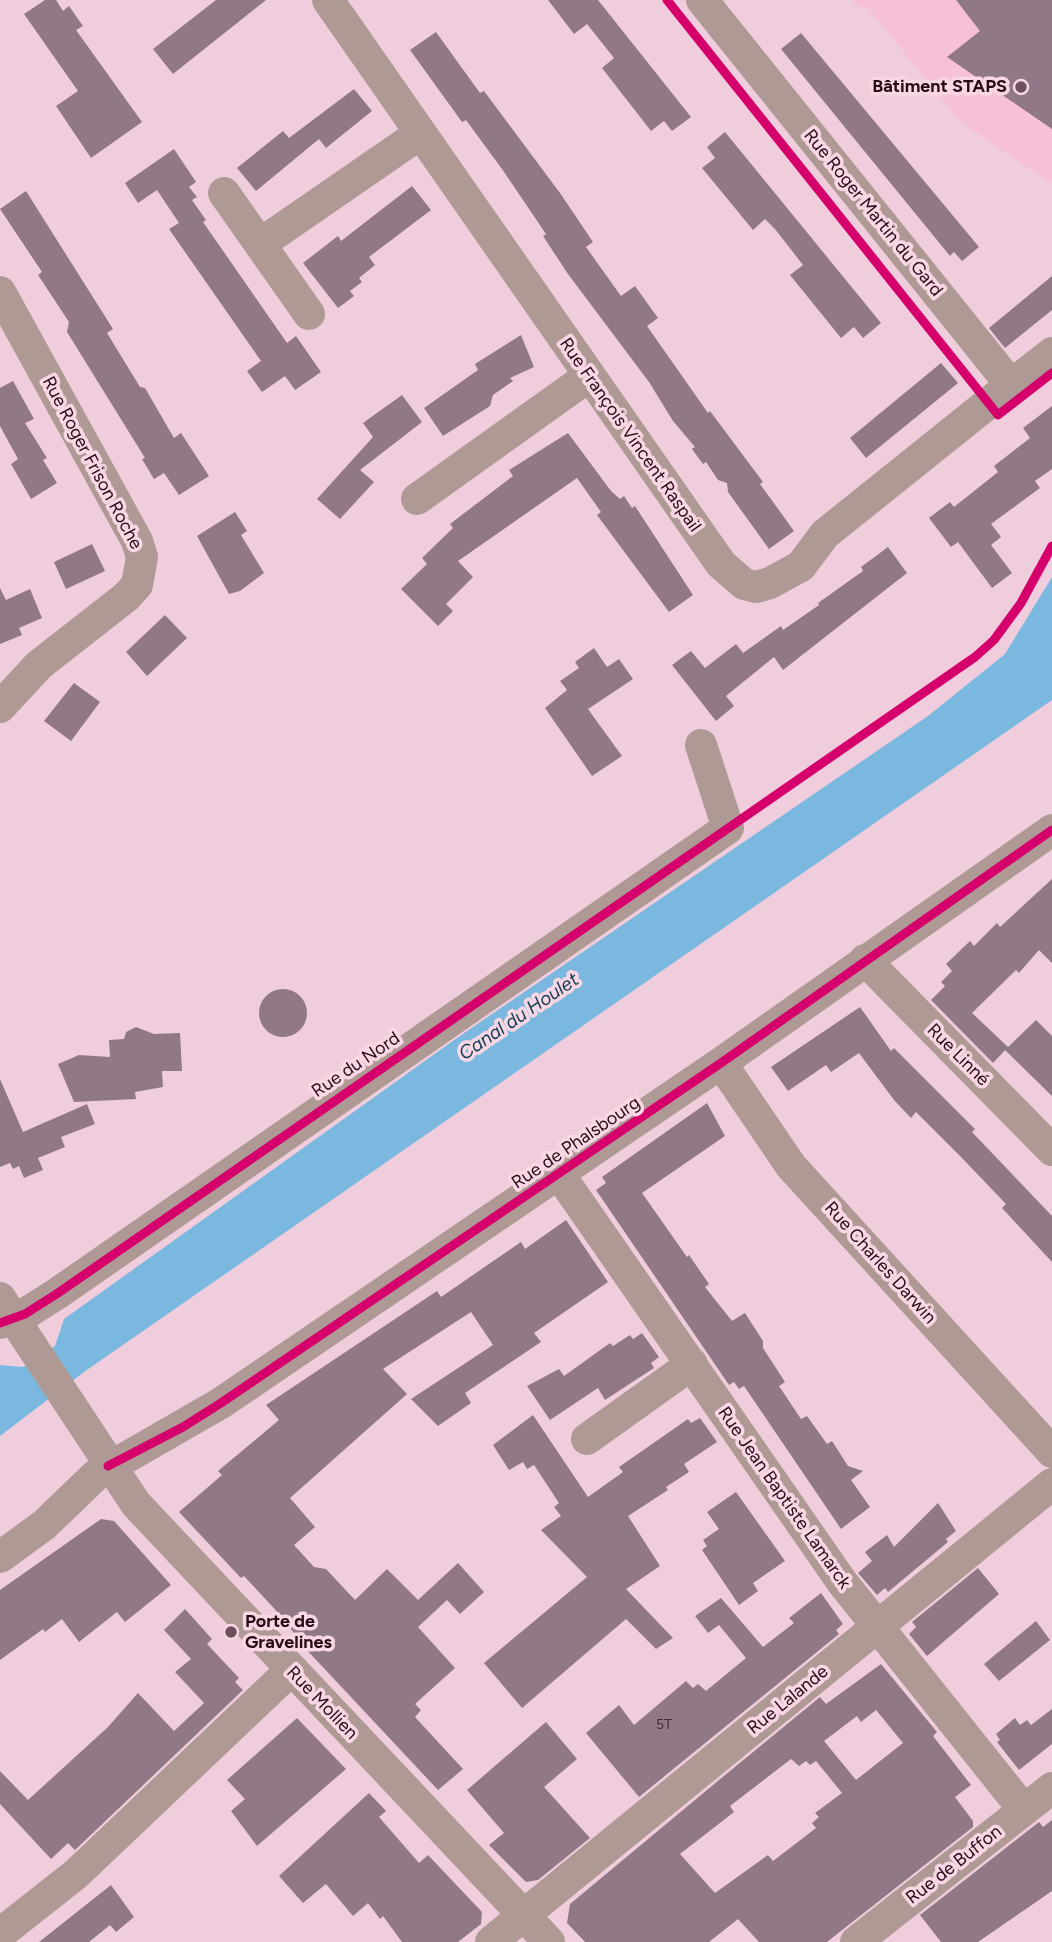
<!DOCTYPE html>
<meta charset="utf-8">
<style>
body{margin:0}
canvas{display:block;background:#f0cddc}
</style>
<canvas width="1052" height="1942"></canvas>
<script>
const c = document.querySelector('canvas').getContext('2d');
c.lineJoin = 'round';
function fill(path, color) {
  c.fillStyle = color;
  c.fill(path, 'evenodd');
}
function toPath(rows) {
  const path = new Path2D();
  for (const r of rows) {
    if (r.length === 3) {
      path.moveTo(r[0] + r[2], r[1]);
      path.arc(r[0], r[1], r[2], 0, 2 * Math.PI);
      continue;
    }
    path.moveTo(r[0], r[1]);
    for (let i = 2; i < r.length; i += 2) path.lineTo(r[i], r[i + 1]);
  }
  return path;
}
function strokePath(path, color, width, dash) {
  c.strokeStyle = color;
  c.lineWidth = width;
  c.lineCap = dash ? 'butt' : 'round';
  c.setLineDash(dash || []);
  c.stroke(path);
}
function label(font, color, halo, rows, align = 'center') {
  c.font = font + ' Figtree,sans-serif';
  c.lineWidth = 7;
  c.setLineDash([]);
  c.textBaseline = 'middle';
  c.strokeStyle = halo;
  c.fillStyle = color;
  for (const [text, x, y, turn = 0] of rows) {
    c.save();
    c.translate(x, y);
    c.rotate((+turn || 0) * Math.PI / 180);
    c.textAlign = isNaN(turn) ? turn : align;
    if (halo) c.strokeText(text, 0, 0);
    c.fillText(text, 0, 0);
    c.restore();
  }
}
const built = toPath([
 [852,0,1052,0,1052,184,961,122,869,9,856,5]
]);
const water = toPath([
 [1052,577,1052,700,84,1372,0,1436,0,1365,23,1367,55,1346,64,1319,457,1038,928,716,1005,654]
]);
const building = toPath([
 [45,0,56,0,63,11,69,6,83,26,76,30,142,122,91,158,56,106,78,91,24,14],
 [216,0,266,0,173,74,153,49],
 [548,0,598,0,691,117,672,131,664,121,651,131,602,68,614,58,587,24,574,34],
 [956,0,1052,0,1052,129,947,57,980,31],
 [436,32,480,93,484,91,560,193,593,242,586,247,621,296,635,286,658,318,647,326,708,413,710,411,763,482,760,484,794,531,769,549,728,492,727,483,718,480,706,462,703,464,692,449,695,447,673,421,649,382,568,274,543,236,546,234,502,169,466,120,462,122,410,50],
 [801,33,979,247,962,261,954,252,950,256,781,49],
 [354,89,372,111,326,148,319,139,256,191,237,168,283,131,289,138],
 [725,132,881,323,863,338,854,327,841,338,790,275,803,265,775,229,765,219,753,230,702,168,715,158,707,147],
 [174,149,196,182,189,187,197,197,192,200,206,220,203,222,287,343,296,336,321,372,295,390,285,376,262,392,247,371,261,361,169,229,179,223,157,190,138,203,125,183],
 [412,186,431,210,369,257,375,265,359,278,362,282,350,291,354,296,338,308,303,263,338,236,341,241],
 [26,191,113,329,107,333,140,387,145,388,174,438,181,433,209,476,179,495,164,473,154,479,142,459,145,458,67,332,69,322,38,275,42,272,0,209],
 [1052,276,1052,310,1005,348,989,328],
 [521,335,534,367,510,378,513,381,493,395,490,406,443,436,424,408,478,370,475,364],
 [941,363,958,383,866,458,850,438],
 [13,381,34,419,25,423,47,458,43,460,57,483,31,499,11,464,18,459,0,426,0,388],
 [402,395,422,422,360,470,374,482,340,519,317,499,373,437,363,423],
 [1052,406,1052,469,1035,481,1040,488,991,524,1001,537,991,545,1012,573,992,588,958,542,951,547,929,518,950,502,954,507,998,472,994,466,1030,438,1023,428],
 [568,433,611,491,620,499,624,496,632,508,635,506,693,595,669,612,597,515,601,512,577,478,458,561,473,577,446,604,453,611,438,626,401,589,427,564,422,558,453,528,450,524,513,476,509,470],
 [235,512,247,531,241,535,264,573,240,591,229,594,197,536],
 [92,544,105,571,66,589,54,562],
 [888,547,907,573,783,670,774,657,726,696,734,706,716,721,672,665,691,651,705,668,736,644,743,653,781,626,783,630,819,605,818,603,863,571,861,567],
 [0,588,6,600,30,589,42,618,19,628,22,635,0,644],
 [165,615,187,638,147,676,126,652],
 [594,648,607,667,619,659,633,679,588,709,622,756,592,776,545,708,567,690,560,681,579,668,575,662],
 [74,683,100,702,71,741,44,721],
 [1052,879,1052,963,1039,950,1019,973,1016,970,972,1013,1008,1047,993,1063,931,1000,945,986,941,982,952,971,946,964,970,941,974,946,997,923,1000,927],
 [283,1013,24],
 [860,1007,891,1051,894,1048,975,1129,972,1132,1052,1216,1052,1262,1002,1208,1006,1204,961,1157,916,1112,911,1118,894,1100,859,1053,831,1072,826,1065,788,1091,771,1067],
 [1036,1020,1052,1036,1052,1096,1005,1050],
 [136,1027,154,1034,180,1033,182,1071,162,1071,163,1087,135,1092,136,1099,74,1102,58,1064,79,1055,110,1057,109,1040,124,1039,126,1032],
 [0,1079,23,1132,87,1104,95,1124,61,1137,65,1147,38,1158,43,1170,24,1178,19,1166,13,1169,10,1163,0,1167],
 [707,1103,725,1136,642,1193,687,1257,689,1255,709,1284,705,1287,732,1321,745,1313,763,1341,763,1348,785,1382,779,1386,801,1419,807,1416,827,1444,832,1441,848,1466,863,1471,851,1480,870,1507,841,1529,744,1386,739,1389,734,1382,729,1385,596,1190,606,1183,602,1177],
 [566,1220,608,1282,534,1333,541,1342,465,1393,471,1403,438,1426,411,1399,493,1345,471,1312,383,1369,407,1394,290,1498,315,1527,294,1545,314,1567,326,1569,355,1600,387,1569,418,1600,458,1563,484,1592,460,1614,447,1600,418,1627,455,1668,415,1704,421,1710,415,1717,463,1769,438,1790,305,1648,283,1618,244,1576,241,1578,179,1512,222,1475,218,1471,279,1420,266,1405,437,1291,441,1297,521,1242,525,1249],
 [642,1333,659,1357,651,1363,654,1368,605,1400,598,1388,550,1420,527,1386,559,1369,564,1376,610,1343,613,1346,630,1335,633,1339],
 [533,1415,588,1497,623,1472,619,1467,688,1419,691,1423,700,1418,717,1442,684,1464,689,1472,666,1487,668,1490,628,1516,660,1566,626,1589,673,1638,656,1649,626,1619,522,1708,484,1663,587,1577,541,1530,561,1516,554,1507,559,1503,534,1465,527,1469,523,1462,509,1470,493,1445],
 [736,1492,785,1561,753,1583,758,1591,739,1605,702,1550,707,1546,703,1540,719,1529,707,1512],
 [938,1503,956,1531,946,1539,948,1542,888,1592,885,1588,877,1595,858,1573,872,1561,865,1552,887,1535,894,1547],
 [101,1519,114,1521,171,1585,125,1622,117,1612,79,1642,62,1619,45,1632,43,1629,0,1660,0,1590],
 [978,1568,999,1594,927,1656,909,1634,916,1627,912,1622],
 [821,1593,843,1624,836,1630,839,1634,639,1797,586,1733,619,1705,634,1725,686,1681,693,1688,698,1684,706,1691,746,1658,719,1625,708,1633,695,1616,721,1598,763,1647,794,1623,789,1618],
 [185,1609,212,1639,207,1644,239,1678,235,1682,243,1690,75,1850,68,1843,51,1859,0,1804,0,1771,28,1800,108,1727,138,1693,174,1731,204,1703,175,1672,191,1659,164,1630],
 [1036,1621,1050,1640,999,1681,984,1664],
 [881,1664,937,1732,933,1736,971,1785,955,1797,973,1821,973,1827,827,1942,759,1942,738,1919,709,1942,585,1942,567,1923,570,1904,713,1785,820,1697,826,1704],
 [876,1710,903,1743,856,1780,824,1741,857,1716,861,1722],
 [791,1759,799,1766,806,1761,810,1765,816,1761,842,1793,815,1813,819,1817,812,1823,816,1828,773,1861,768,1855,715,1893,680,1854,734,1812,730,1806],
 [1052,1709,1052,1744,1019,1770,997,1742,1000,1740,996,1734,1015,1718,1020,1725,1027,1720,1031,1725],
 [297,1718,346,1769,257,1846,231,1811,245,1799,227,1780],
 [546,1722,577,1759,544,1787,590,1838,538,1880,526,1882,489,1845,504,1833,467,1790],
 [369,1793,386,1811,379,1817,419,1863,428,1855,482,1912,481,1924,458,1942,402,1942,383,1916,380,1919,368,1903,353,1916,326,1884,303,1903,279,1876],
 [1052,1820,1052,1891,978,1942,941,1942,920,1915,1039,1822,1043,1827],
 [111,1885,134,1917,116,1932,110,1925,89,1942,39,1942]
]);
const minor = toPath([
 [328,0,721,564,744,584,756,587,770,583,801,566,825,534,1011,385],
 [702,0,1011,385,1052,353],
 [224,193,309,314],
 [260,244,421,133],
 [0,292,137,541,142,557,137,585,126,597,39,665,0,707],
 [417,499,589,376],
 [865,960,1052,1150],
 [721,1063,791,1166,1052,1452],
 [559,1174,842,1582,1024,1810],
 [0,1298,136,1504,549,1942],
 [0,1323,25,1314,58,1293,728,828,701,745],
 [587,1439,692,1364],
 [0,1557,44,1525,96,1475,221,1403,721,1063,1052,830],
 [0,1934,76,1874,291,1670],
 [491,1942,1052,1484],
 [856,1942,1052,1788]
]);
const cycleway = toPath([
 [667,0,998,415,1052,373],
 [0,1323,25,1314,58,1293,975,657,994,640,1021,603,1052,546],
 [108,1466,183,1427,221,1403,721,1063,1052,830]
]);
const markers = [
 [1021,87,7,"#6d4f5d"],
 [231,1632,7,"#6d4f5d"]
];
const numberNames = [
 ["5T",664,1725]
];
const poiNames = [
 ["Bâtiment STAPS",1007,87],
 ["Porte de",245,1622,"left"],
 ["Gravelines",245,1643,"left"]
];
const streetNames = [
 ["Rue Roger Martin du Gard",873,213,51],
 ["Rue François Vincent Raspail",630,435,55],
 ["Rue Roger Frison Roche",92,463,62],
 ["Rue Linné",958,1055,45],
 ["Rue du Nord",356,1065,-34],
 ["Rue de Phalsbourg",576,1143,-34],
 ["Rue Charles Darwin",880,1263,48],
 ["Rue Jean Baptiste Lamarck",784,1498,55],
 ["Rue Lalande",788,1700,-39],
 ["Rue Mollien",322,1703,46],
 ["Rue de Buffon",954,1865,-38]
];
const waterNames = [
 ["Canal du Houlet",519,1017,-34]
];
fill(built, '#f6c0d7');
fill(water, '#7ab8df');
fill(building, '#917887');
strokePath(minor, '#af9995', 32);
strokePath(cycleway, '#d6006c', 9);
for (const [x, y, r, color] of markers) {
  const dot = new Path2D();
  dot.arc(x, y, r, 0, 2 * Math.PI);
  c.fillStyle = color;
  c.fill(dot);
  strokePath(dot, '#f8d6e3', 2.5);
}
label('14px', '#422634', null, numberNames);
label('bold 18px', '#270b18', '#f8d6e3', poiNames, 'right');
label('18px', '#270b18', '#f8d6e3', streetNames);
label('italic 19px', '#123f53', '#f8d6e3', waterNames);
</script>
